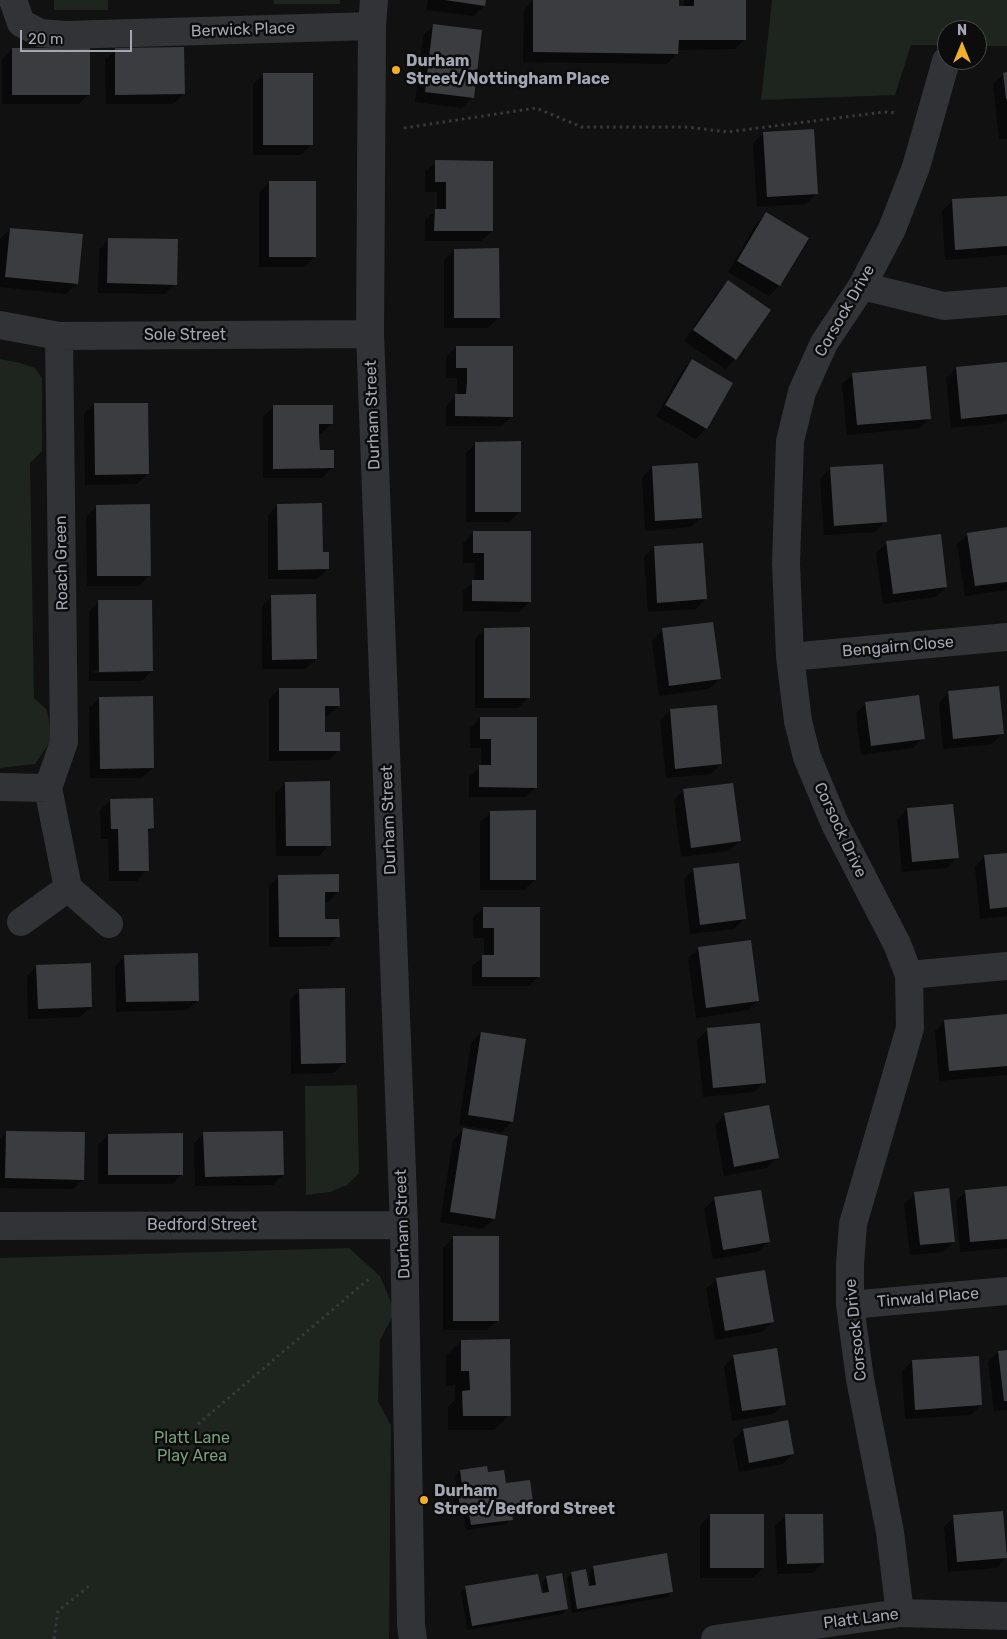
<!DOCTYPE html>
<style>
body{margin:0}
#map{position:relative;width:1007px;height:1639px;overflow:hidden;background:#111112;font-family:Rubik,sans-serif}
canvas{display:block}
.north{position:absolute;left:937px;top:20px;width:50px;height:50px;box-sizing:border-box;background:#0c0c0d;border:1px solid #484a4f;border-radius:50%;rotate:0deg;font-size:14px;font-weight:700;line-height:20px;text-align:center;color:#a2a7b3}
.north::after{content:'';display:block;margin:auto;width:18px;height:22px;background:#f1b02a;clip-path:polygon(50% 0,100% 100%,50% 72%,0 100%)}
.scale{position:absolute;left:20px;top:30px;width:112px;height:22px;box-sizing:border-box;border:2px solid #a2a7b3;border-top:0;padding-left:6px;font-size:15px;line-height:18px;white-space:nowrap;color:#a2a7b3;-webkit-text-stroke:4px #0c0c0d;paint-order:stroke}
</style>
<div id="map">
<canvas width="1007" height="1639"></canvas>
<div class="north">N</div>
<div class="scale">20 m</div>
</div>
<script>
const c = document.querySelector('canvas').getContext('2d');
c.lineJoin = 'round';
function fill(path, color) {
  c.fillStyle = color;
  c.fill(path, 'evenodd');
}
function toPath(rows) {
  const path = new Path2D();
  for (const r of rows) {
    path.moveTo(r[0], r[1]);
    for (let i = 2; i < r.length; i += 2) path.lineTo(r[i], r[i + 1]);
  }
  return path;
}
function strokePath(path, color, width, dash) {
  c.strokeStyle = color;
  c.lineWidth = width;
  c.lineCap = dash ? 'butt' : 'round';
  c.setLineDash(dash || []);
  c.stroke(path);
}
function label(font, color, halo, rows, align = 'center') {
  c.font = font + ' Rubik,sans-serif';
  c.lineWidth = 5;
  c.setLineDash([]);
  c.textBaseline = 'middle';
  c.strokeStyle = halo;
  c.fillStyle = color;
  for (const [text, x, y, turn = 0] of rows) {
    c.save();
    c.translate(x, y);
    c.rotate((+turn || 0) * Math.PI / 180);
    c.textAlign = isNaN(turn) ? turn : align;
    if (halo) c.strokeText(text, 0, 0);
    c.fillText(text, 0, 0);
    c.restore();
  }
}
const green = toPath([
 [54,0,108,0,108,10,54,10],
 [274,0,340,0,340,4,274,4],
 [772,0,1007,0,1007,46,977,46,977,30,947,30,947,45,911,45,895,95,761,100],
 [0,359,20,363,35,368,42,378,42,451,30,463,34,698,47,710,52,739,35,764,0,768],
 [357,1085,359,1173,347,1185,330,1192,306,1195,305,1086],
 [349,1248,380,1276,395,1312,380,1340,378,1402,391,1425,389,1639,0,1639,0,1258]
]);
const shadow = toPath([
 [428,0,485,0,484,6,474,16,426,10],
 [533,0,593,0,678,8,684,8,684,0,745,0,745,39,735,49,677,50,677,53,667,64,523,62,524,10],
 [434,25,472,97,462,108,415,102,423,36],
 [12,49,89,94,79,104,2,104,2,59],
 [116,50,184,94,173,104,106,104,105,60],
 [264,74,312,144,301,155,253,155,253,84],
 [1004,74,1007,74,1007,139,999,139,993,84],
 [764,133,816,194,806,204,757,207,753,143],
 [436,162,492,231,481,241,425,241,425,220,437,210,437,192,425,192,425,172],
 [269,182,315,256,305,267,259,267,259,193],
 [1007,197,1007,255,945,260,942,211,952,201],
 [766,214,808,238,779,286,769,296,728,272,756,224],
 [10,229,77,283,66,294,0,287,0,239],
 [109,239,175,284,165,294,98,293,99,249],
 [454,250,498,318,488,328,444,328,444,260],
 [728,282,735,359,725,369,684,341,718,292],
 [456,347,512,416,502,426,446,426,446,406,457,395,457,378,446,378,446,357],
 [692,361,706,428,696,439,656,416,682,371],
 [1007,363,1007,419,1002,423,951,428,946,378,956,368],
 [853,374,930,418,920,428,847,435,842,384],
 [94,404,147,474,137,484,85,485,84,414],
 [273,407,332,423,322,433,318,433,318,451,332,468,322,478,263,478,263,417],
 [476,443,520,511,510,522,466,522,466,453],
 [697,464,701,517,690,527,645,531,642,478,652,467],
 [830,469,885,521,875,532,824,535,820,479],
 [278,505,322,553,328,568,318,579,268,579,268,515],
 [97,506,150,575,139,586,87,586,86,517],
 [1007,528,1007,590,965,596,957,544,968,534],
 [473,533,529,602,519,612,463,611,463,591,474,581,475,563,463,563,463,543],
 [887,543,946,587,936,597,883,604,876,553],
 [654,547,706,598,696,609,648,612,644,557],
 [272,596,316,659,305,669,262,669,262,606],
 [99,601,152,670,142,681,89,681,89,612],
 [93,670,143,670,143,672,93,673],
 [712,623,719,679,709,689,659,696,652,640,662,630],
 [485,629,529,697,518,708,475,708,475,639],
 [279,689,338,706,328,716,324,716,324,734,339,750,328,760,269,761,269,699],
 [949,692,1002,734,992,744,943,749,939,703],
 [99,698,153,768,142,778,90,778,89,708],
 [866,703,923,738,913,748,861,755,856,713],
 [671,710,721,764,711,774,666,778,660,720],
 [480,718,536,787,526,797,469,797,469,777,481,766,481,748,470,748,470,728],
 [286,783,329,845,319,856,276,856,275,793],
 [684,790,739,841,729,851,681,857,674,800],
 [111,800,152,828,147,833,147,870,137,881,109,881,108,839,101,839,100,810],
 [907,809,957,857,947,868,902,872,897,820],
 [491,812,535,880,524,890,480,890,480,822],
 [1007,854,1007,916,980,919,975,867,985,856],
 [694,869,744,919,734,929,690,934,684,879],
 [279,876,338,892,328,902,324,902,324,920,338,936,328,946,269,947,269,886],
 [483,908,539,976,529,986,472,986,472,966,484,956,484,938,473,938,473,918],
 [699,948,758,1000,748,1010,696,1018,688,958],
 [125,956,198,1000,187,1010,116,1012,115,966],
 [37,966,91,1007,80,1017,28,1019,27,976],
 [300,990,345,1063,334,1073,291,1074,290,1000],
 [1007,1015,1007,1075,939,1081,935,1031,945,1021],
 [708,1029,764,1082,754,1092,703,1097,697,1040],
 [481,1033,512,1121,502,1132,459,1125,471,1043],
 [725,1114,777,1158,767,1168,724,1176,715,1125],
 [463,1130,494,1219,483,1229,440,1222,453,1140],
 [7,1132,83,1179,73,1189,0,1188,0,1139],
 [204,1133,283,1175,273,1185,195,1186,194,1144],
 [108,1135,182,1174,172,1184,98,1184,98,1145],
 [1007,1187,1007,1248,960,1252,956,1201,966,1191],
 [915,1193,954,1242,943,1252,910,1255,904,1204],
 [715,1198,768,1241,758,1252,713,1259,704,1209],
 [454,1237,498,1320,487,1330,443,1330,443,1248],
 [717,1279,773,1321,762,1332,715,1340,706,1289],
 [461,1341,509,1415,494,1430,448,1430,448,1407,455,1400,455,1385,446,1386,446,1356],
 [1007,1351,1007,1410,994,1411,988,1362,998,1352],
 [734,1356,784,1404,774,1414,732,1421,724,1367],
 [912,1361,981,1405,970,1415,905,1419,902,1372],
 [787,1422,793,1454,783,1464,739,1472,733,1440,743,1430],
 [460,1471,487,1474,505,1484,533,1509,528,1514,511,1516,511,1519,506,1524,466,1530,463,1511,455,1512,453,1499,458,1494,455,1476],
 [710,1515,763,1568,753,1578,700,1578,700,1526],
 [786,1515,823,1563,812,1573,777,1574,775,1526],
 [954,1517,1006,1558,996,1568,948,1572,944,1527],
 [594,1567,672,1592,667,1597,572,1613,567,1578,572,1573,588,1588,591,1587,589,1572],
 [547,1577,567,1609,562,1614,467,1630,461,1592,466,1587,541,1595,544,1594,542,1582]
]);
const building = toPath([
 [445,0,486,0,485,6],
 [533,0,679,0,679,6,694,6,694,0,746,0,746,40,679,40,678,54,533,52],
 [433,24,482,30,474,98,425,92],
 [184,47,185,94,115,95,115,48],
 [12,48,90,48,90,95,12,95],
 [1007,72,1007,99,1006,99,1003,73],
 [263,73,313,73,313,145,263,145],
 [814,129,818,194,767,197,763,132],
 [435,160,493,161,493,231,434,231,435,209,446,209,446,182,435,182],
 [269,181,316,181,316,257,269,257],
 [1007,196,1007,246,955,250,952,199],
 [766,212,809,238,780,286,737,261],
 [10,228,83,234,78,284,5,277],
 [108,238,178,239,177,285,107,283],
 [499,248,500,318,454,318,454,249],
 [728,280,771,310,736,360,693,330],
 [456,346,513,346,513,417,455,416,455,394,466,394,467,382,467,368,456,368],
 [692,359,733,383,707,429,665,405],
 [1007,362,1007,414,961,419,956,367],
 [926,366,931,419,857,425,852,373],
 [94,403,148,403,149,474,95,475],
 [273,405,333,405,333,424,319,424,319,437,320,450,334,450,334,468,273,469],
 [521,441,521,512,475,512,475,442],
 [698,463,702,518,655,521,652,466],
 [883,464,887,522,834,526,830,467],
 [322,503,323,552,329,552,329,569,278,570,277,504],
 [150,504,151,576,97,576,96,505],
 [1007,527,1007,582,975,586,967,533],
 [473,531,531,531,531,602,472,601,472,580,484,580,484,553,473,553],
 [941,534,947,587,893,594,886,541],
 [703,543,707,599,657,603,654,546],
 [316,594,317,659,272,660,271,595],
 [98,600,152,600,153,671,99,672],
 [713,622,721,679,669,686,662,628],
 [530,627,530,698,484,698,484,628],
 [999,686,1004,734,953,739,948,691],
 [279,688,339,688,340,706,325,706,325,732,340,732,340,751,279,751],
 [919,695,925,739,871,746,865,702],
 [153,696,154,768,100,769,99,697],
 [717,705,722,764,675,769,670,709],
 [480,717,537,717,537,788,479,787,479,765,491,765,491,739,480,739],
 [330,781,331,846,286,846,285,782],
 [733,783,741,841,691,848,683,789],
 [153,798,154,828,148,829,149,871,119,871,118,829,111,829,110,799],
 [953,804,959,858,912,862,907,808],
 [536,810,536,880,490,880,490,811],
 [1007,853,1007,907,990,909,984,855],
 [739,863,746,919,700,925,693,868],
 [339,874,339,892,325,892,325,919,339,919,340,937,279,937,278,875],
 [483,907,540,907,540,977,482,977,482,955,494,955,494,928,483,928],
 [751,940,759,1001,706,1008,698,947],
 [198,953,199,1001,126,1002,124,955],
 [91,963,92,1007,38,1009,36,965],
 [345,988,346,1063,301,1064,299,989],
 [1007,1014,1007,1066,949,1071,944,1020],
 [760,1023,766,1083,713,1088,707,1028],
 [481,1032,526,1039,513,1122,468,1115],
 [769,1105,779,1158,734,1167,724,1113],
 [463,1128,508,1136,495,1219,450,1212],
 [6,1131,85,1132,84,1180,5,1178],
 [283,1131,284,1175,205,1177,203,1132],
 [183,1133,183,1175,108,1175,108,1134],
 [1007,1186,1007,1239,970,1242,965,1190],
 [949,1188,955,1242,920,1245,914,1192],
 [761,1190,770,1242,723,1250,714,1197],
 [453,1236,499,1236,499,1321,453,1321],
 [765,1270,774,1322,725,1331,716,1278],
 [510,1339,511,1416,463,1416,462,1391,470,1390,469,1371,461,1371,461,1340],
 [777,1348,786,1405,742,1411,733,1355],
 [1007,1350,1007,1401,1004,1401,998,1351],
 [979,1356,982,1405,915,1410,912,1360],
 [788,1420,794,1454,749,1463,743,1429],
 [487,1466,488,1472,504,1470,506,1483,530,1480,534,1509,512,1512,513,1520,471,1525,468,1507,460,1508,458,1493,463,1492,460,1470],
 [1003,1511,1007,1558,957,1562,953,1515],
 [710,1514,764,1514,764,1568,710,1568],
 [785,1514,823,1514,824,1563,787,1564],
 [667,1553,673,1592,577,1609,571,1572,586,1569,589,1586,596,1585,593,1566],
 [562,1573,568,1609,472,1626,465,1586,538,1574,542,1593,549,1592,546,1576]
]);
const path = toPath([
 [404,128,536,108,582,127,688,127,727,132,884,112,897,113],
 [198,1424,371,1277],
 [54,1639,58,1611,89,1586]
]);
const street = toPath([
 [13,0,21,23,40,33,65,35,372,26],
 [374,0,372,26,370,334,404,1225,411,1625,413,1639],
 [862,286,944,306,1007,301],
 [0,325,59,336,370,334],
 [790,657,1007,637],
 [0,787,48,788],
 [68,888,109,924],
 [21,922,68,888,48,788,64,742,59,336],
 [909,975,1007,966],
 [0,1226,404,1225],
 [850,1305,1007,1291],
 [900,1613,890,1532,860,1379,850,1305,850,1264,853,1224,910,1028,909,975,897,944,835,824,807,757,798,721,790,657,786,564,790,441,802,392,824,343,862,286,892,229,916,167,946,61],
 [715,1639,900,1613,1007,1616]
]);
const markers = [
 [396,70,5,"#f1b02a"],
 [424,1500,5,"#f1b02a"]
];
const streetNames = [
 ["Berwick Place",243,30,-2],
 ["Corsock Drive",845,311,-60],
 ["Sole Street",185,335],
 ["Durham Street",373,415,-92],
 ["Roach Green",62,563,-91],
 ["Bengairn Close",898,647,-5],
 ["Durham Street",389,820,-92],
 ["Corsock Drive",840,830,65],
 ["Durham Street",403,1224,-92],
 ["Bedford Street",202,1225],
 ["Tinwald Place",928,1298,-5],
 ["Corsock Drive",856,1330,-96],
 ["Platt Lane",861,1619,-7]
];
const poiNames = [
 ["Durham",406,61],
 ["Street/Nottingham Place",406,79],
 ["Durham",434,1491],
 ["Street/Bedford Street",434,1509]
];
const parkNames = [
 ["Platt Lane",192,1438],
 ["Play Area",192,1456]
];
fill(green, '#1d251e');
fill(shadow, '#0007');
fill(building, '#3b3c3f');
strokePath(path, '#38393e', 3, [2.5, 4]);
strokePath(street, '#323337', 28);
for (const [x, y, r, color] of markers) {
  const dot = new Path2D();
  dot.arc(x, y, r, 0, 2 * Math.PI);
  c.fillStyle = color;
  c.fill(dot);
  strokePath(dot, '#0c0c0d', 2);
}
label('16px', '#a2a7b3', '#0c0c0d', streetNames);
label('bold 16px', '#a2a7b3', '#0c0c0d', poiNames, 'left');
label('16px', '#789e7b', '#0c0c0d', parkNames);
</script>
